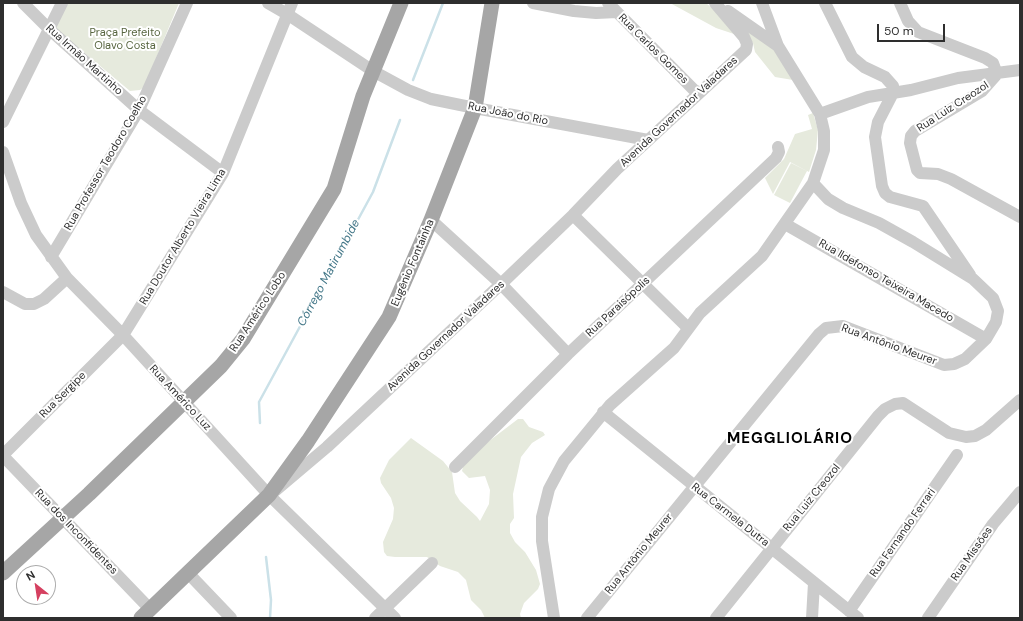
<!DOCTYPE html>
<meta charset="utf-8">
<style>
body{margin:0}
#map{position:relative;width:1023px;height:621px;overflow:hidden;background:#fff;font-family:"DM Sans",sans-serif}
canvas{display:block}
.frame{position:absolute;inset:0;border:4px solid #2e2e2e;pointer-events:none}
.north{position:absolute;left:16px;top:565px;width:40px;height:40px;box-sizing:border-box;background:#fff;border:1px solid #ababab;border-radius:50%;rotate:330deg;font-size:11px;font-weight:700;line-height:16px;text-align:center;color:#2e2e2e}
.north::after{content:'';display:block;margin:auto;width:14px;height:18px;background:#d54060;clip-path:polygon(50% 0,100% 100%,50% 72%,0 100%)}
.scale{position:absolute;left:877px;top:24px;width:68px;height:18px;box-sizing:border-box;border:2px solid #2e2e2e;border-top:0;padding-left:5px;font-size:12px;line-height:14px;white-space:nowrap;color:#2e2e2e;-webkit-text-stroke:3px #fff;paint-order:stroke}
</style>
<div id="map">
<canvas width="1023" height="621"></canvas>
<div class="frame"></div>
<div class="north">N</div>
<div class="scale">50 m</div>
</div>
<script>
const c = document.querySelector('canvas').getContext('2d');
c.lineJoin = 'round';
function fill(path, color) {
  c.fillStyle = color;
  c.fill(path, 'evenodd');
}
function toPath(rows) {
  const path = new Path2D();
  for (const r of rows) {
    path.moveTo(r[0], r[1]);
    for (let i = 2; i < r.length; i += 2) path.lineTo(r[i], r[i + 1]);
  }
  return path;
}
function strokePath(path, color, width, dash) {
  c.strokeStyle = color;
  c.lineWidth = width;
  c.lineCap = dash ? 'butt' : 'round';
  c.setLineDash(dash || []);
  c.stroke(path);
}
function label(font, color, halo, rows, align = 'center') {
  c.font = font + ' "DM Sans",sans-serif';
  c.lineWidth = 4;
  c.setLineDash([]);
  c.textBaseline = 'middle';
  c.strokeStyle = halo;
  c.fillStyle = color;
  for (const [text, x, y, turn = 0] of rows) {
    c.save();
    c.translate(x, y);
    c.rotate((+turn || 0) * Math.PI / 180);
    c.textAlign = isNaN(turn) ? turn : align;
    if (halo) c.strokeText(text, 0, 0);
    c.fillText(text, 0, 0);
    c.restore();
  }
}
const green = toPath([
 [66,3,179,3,144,87,140,90,130,91,57,30,56,27],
 [670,3,706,3,739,32,737,35,716,28],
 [742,28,773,44,793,80,775,77,755,52,753,43],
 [813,113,818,130,816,150,809,172,790,162,773,194,765,178,784,159,795,134,812,129,808,115],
 [791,163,807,171,790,203,774,195],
 [518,419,523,419,529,427,543,432,545,435,532,443,521,457,513,494,514,518,510,524,510,533,515,542,525,552,536,570,540,584,538,589,524,603,520,614,521,618,485,618,481,610,471,600,466,580,458,572,440,566,427,557,395,557,387,556,384,552,383,542,393,519,394,508,391,498,381,483,380,478,389,460,411,438,443,461,452,472,455,493,460,501,477,517,480,521,489,504,490,490,485,476,469,478,462,471,463,467,480,448]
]);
const stream = toPath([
 [413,80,443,3],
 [260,423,259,402,373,192,400,120],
 [266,557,271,600,270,618]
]);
const minor = toPath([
 [23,3,49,29,139,110,223,173],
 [268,3,287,14,373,71,408,90,431,99,475,108,648,140],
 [533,3,574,11,596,13,617,12],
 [608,3,698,94],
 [825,3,852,57,864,67,885,77,893,86,894,91,878,122,875,137,882,186,885,193,890,197,923,206,970,275],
 [900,3,908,21,918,32,985,58,993,63,997,74,982,91,915,131,911,136,910,143,917,170,920,173,938,174,951,179,1020,217],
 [728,11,778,46],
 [820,114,868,97,911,90,958,78,1020,70],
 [3,122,62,3],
 [3,152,21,203,36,235,67,278,123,335,269,495,395,618],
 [573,215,688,328],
 [431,220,501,284,568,354],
 [785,224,986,339],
 [51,257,139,110,187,3],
 [3,292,25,304,34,304,44,299,67,278],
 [603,412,858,618],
 [3,455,123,335,223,173,292,3],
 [3,456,150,609],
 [455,467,568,354,776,158,779,152,778,147],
 [275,491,327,447,501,284,573,215,617,169,746,50,747,44,744,37,715,3],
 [188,573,231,618],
 [849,611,957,455],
 [375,618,432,563],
 [554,618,542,541,542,517,549,489,564,461,610,405,674,348,700,313,762,256,813,183,824,150,824,131,820,114,778,46,762,3],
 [587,618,819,334,826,328,843,326,944,365,954,364,965,359,986,339,996,322,998,311,993,298,973,279,913,242,879,223,843,208,828,199,813,183],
 [716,618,878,416,885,409,895,404,903,403,949,433,966,437,975,436,986,430,1020,400],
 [812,618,814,583],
 [928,618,993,524,1020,492]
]);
const major = toPath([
 [3,573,89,494,221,366,243,339,334,189,363,96,401,3],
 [141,618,269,495,308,441,389,317,431,220,475,108,492,3]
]);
const parkNames = [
 ["Praça Prefeito",125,33],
 ["Olavo Costa",125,46]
];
const streetNames = [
 ["Rua Carlos Gomes",653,49,45],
 ["Rua Irmão Martinho",84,60,42],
 ["Rua Luiz Creozol",953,107,-33],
 ["Avenida Governador Valadares",679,112,-43],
 ["Rua João do Rio",508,114,11],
 ["Rua Professor Teodoro Coelho",106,163,-60],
 ["Rua Doutor Alberto Vieira Lima",183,237,-59],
 ["Eugênio Fontainha",413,263,-67],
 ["Rua Ildefonso Teixeira Macedo",886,281,30],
 ["Rua Paraisópolis",618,307,-43],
 ["Rua Américo Lobo",258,312,-57],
 ["Avenida Governador Valadares",446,336,-43],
 ["Rua Antônio Meurer",889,345,20],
 ["Rua Sergipe",63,395,-45],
 ["Rua Américo Luz",180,398,47],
 ["Rua Luiz Creozol",812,498,-51],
 ["Rua Carmela Dutra",730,515,38],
 ["Rua dos Inconfidentes",76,532,46],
 ["Rua Fernando Ferrari",903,533,-55],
 ["Rua Antônio Meurer",639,554,-51],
 ["Rua Missões",972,554,-55]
];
const waterNames = [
 ["Córrego Matirumbide",329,273,-62]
];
const districtNames = [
 ["MEGGLIOLÁRIO",790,439]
];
fill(green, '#e6eadd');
strokePath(stream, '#cbe1e8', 2.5);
strokePath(minor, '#cbcbcb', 12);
strokePath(major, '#a6a6a6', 15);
label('11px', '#57653f', '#fff', parkNames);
label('11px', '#2e2e2e', '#fff', streetNames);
label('italic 12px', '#437788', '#fff', waterNames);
c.letterSpacing = '1px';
label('bold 15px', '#000', '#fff', districtNames);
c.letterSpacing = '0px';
</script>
